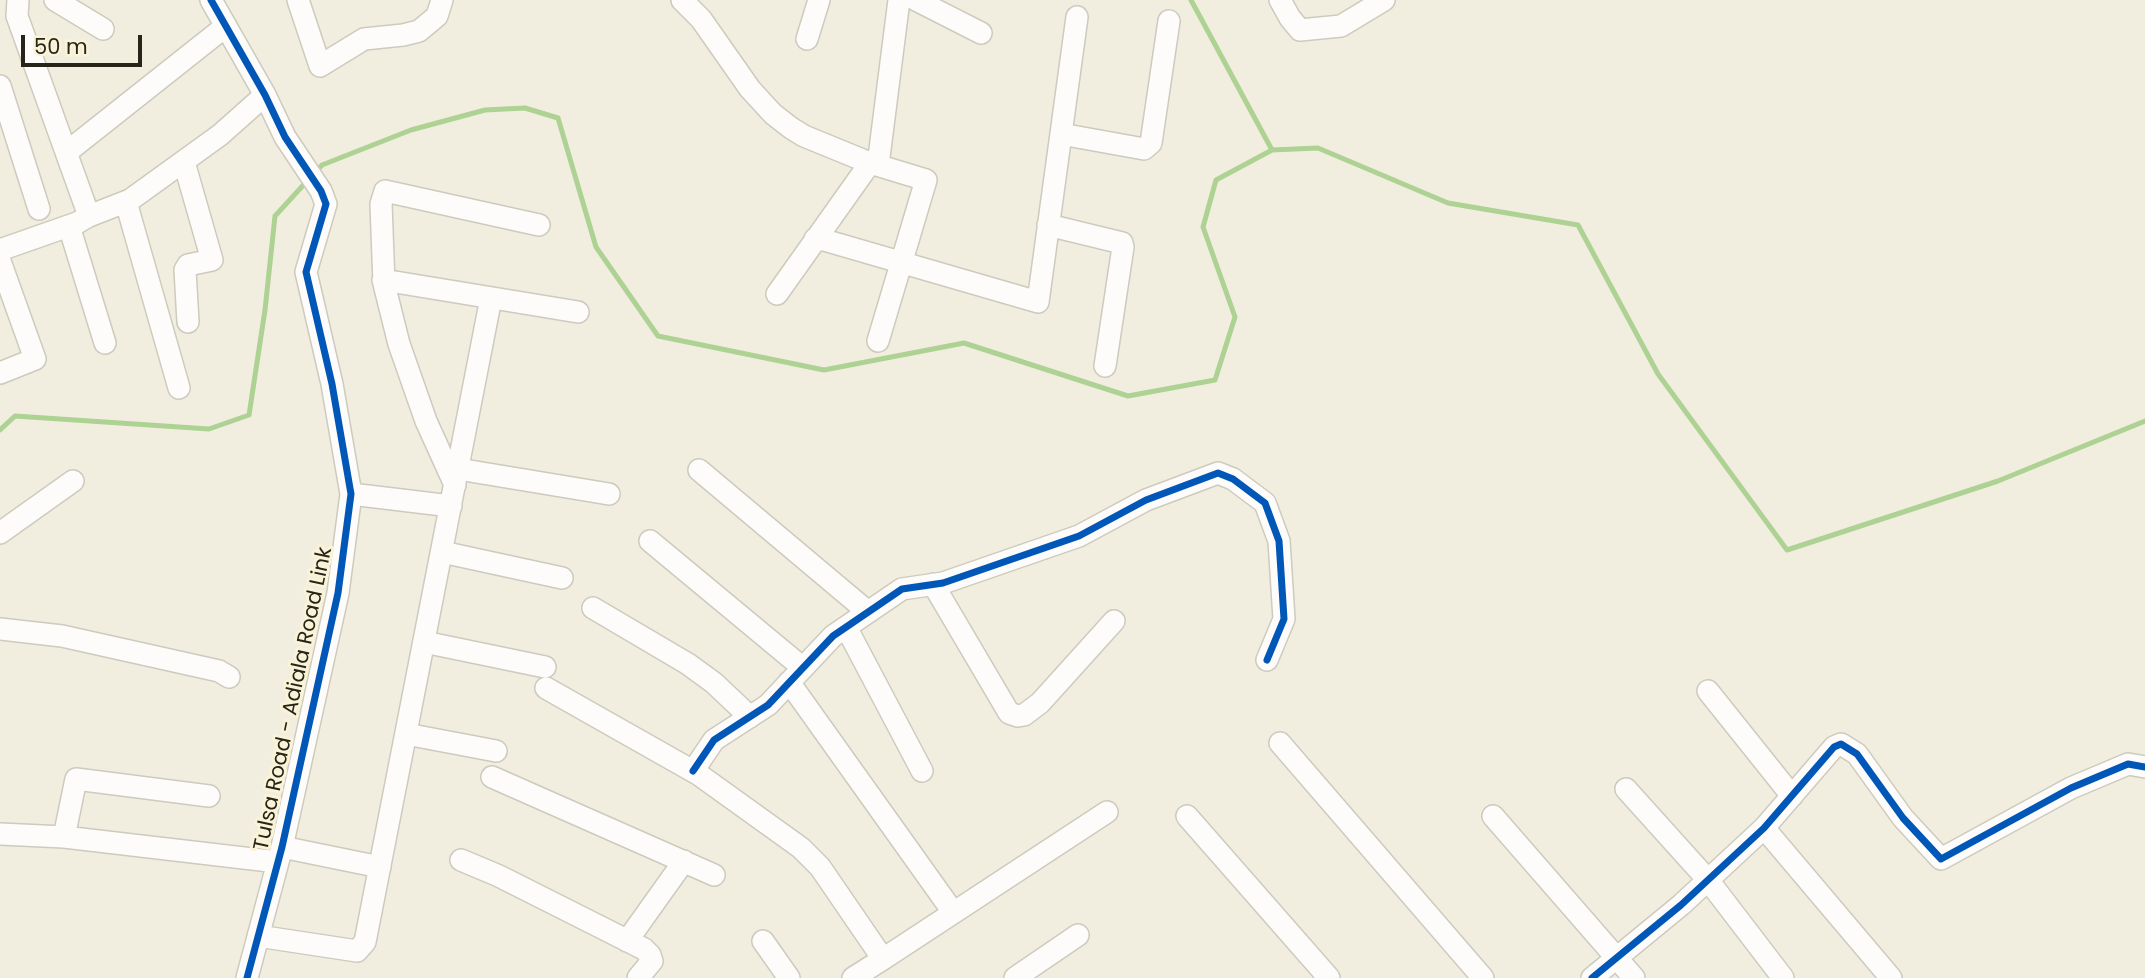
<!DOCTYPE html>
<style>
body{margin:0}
#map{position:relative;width:2145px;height:978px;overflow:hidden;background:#f2eedf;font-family:Poppins,sans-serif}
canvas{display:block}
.scale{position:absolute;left:21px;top:35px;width:121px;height:32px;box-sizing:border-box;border:4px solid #27251a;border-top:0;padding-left:9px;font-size:21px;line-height:24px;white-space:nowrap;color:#27251a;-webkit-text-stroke:5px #faf3d7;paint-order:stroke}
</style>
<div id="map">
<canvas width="2145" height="978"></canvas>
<div class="scale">50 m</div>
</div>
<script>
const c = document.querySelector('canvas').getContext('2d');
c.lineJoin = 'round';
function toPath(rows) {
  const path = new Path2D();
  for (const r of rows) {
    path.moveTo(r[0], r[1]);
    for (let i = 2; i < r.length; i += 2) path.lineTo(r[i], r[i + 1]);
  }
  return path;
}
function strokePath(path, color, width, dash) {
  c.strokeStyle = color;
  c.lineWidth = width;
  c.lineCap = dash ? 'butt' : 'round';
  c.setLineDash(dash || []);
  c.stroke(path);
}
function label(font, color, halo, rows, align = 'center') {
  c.font = font + ' Poppins,sans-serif';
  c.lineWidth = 6;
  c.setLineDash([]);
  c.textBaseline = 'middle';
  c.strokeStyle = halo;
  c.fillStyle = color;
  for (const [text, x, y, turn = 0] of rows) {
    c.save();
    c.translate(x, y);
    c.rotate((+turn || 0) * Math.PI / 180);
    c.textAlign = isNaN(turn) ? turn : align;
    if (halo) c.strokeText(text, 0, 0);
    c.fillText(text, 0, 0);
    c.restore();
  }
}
const stream = toPath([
 [1191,0,1272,150],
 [315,173,322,165,411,130,485,110,525,108,558,118,596,247,658,336,824,370,964,343,1128,396,1215,380,1235,317,1203,227,1216,180,1272,150,1318,148,1448,203,1578,225,1658,374,1787,550,1998,481,2145,421],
 [0,430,15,416,209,429,249,415,265,310,275,216,308,180]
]);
const minor = toPath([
 [18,0,17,16,89,216],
 [55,0,103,29],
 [211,0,265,95,285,137,321,191,326,204,306,272,332,384,351,494,338,593,282,847,247,978],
 [298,0,320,66,364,39,403,35,419,31,437,16,442,0],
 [682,0,701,19,750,89,773,114,791,128,804,136,870,163,926,180,878,341],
 [916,0,981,33],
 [1280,0,1290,18,1300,30,1341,26,1384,0],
 [807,39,819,0],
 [0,86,39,209],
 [1061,134,1144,149,1151,143,1169,21],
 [67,152,226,26],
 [184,162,212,260,188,265,185,270,188,322],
 [878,165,899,0],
 [126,202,179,388],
 [1048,225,1122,243,1123,247,1105,366],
 [69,226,105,343],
 [815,239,824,240,1038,302,1077,17],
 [0,250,77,223,89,216,130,200,220,135,265,95],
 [0,261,35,359,0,373],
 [383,280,578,312],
 [777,294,870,163],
 [458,469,609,494],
 [699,470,868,612],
 [455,485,426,421,399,344,384,284,381,204,385,191,539,225],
 [351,494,451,506],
 [0,533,73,481],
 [650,541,803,668],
 [442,552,562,578],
 [933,584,1009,713,1018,716,1024,715,1040,703,1114,621],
 [593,608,688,664,714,683,750,717],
 [846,627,922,771],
 [0,629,62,636,219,671,229,677],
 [424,642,545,667],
 [789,682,953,912],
 [546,688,698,774,801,848,820,867,883,959,853,978],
 [1708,691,1792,796],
 [406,734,496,751],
 [1280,743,1483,978],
 [693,771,714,740,768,705,833,636,902,589,943,583,1079,536,1146,500,1218,473,1233,479,1265,503,1279,541,1284,619,1267,660],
 [492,777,714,875],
 [1626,789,1708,880,1783,978],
 [1187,816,1329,978],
 [1493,816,1634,978],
 [1764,828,1891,978],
 [0,834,64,837,278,862],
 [64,837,76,779,209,796],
 [282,847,380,867],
 [461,860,499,876,644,949,650,955,652,961,638,978],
 [258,936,357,951,365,942,491,298],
 [627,941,684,861],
 [763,941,789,978],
 [883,959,1107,812],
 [1015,978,1078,935],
 [1592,978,1681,905,1764,828,1834,747,1841,744,1857,754,1903,818,1941,859,2071,788,2128,764,2145,767]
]);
const cycleway = toPath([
 [211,0,265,95,285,137,321,191,326,204,306,272,332,384,351,494,338,593,282,847,247,978],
 [693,771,714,740,768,705,833,636,902,589,943,583,1079,536,1146,500,1218,473,1233,479,1265,503,1279,541,1284,619,1267,660],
 [1592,978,1681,905,1764,828,1834,747,1841,744,1857,754,1903,818,1941,859,2071,788,2128,764,2145,767]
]);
const streetNames = [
 ["Tulsa Road - Adiala Road Link",294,699,-78]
];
strokePath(stream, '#add293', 5);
strokePath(minor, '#cdcabe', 24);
strokePath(minor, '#fdfcfa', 21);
strokePath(cycleway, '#0057b8', 7);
label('21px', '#27251a', '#faf3d7', streetNames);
</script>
